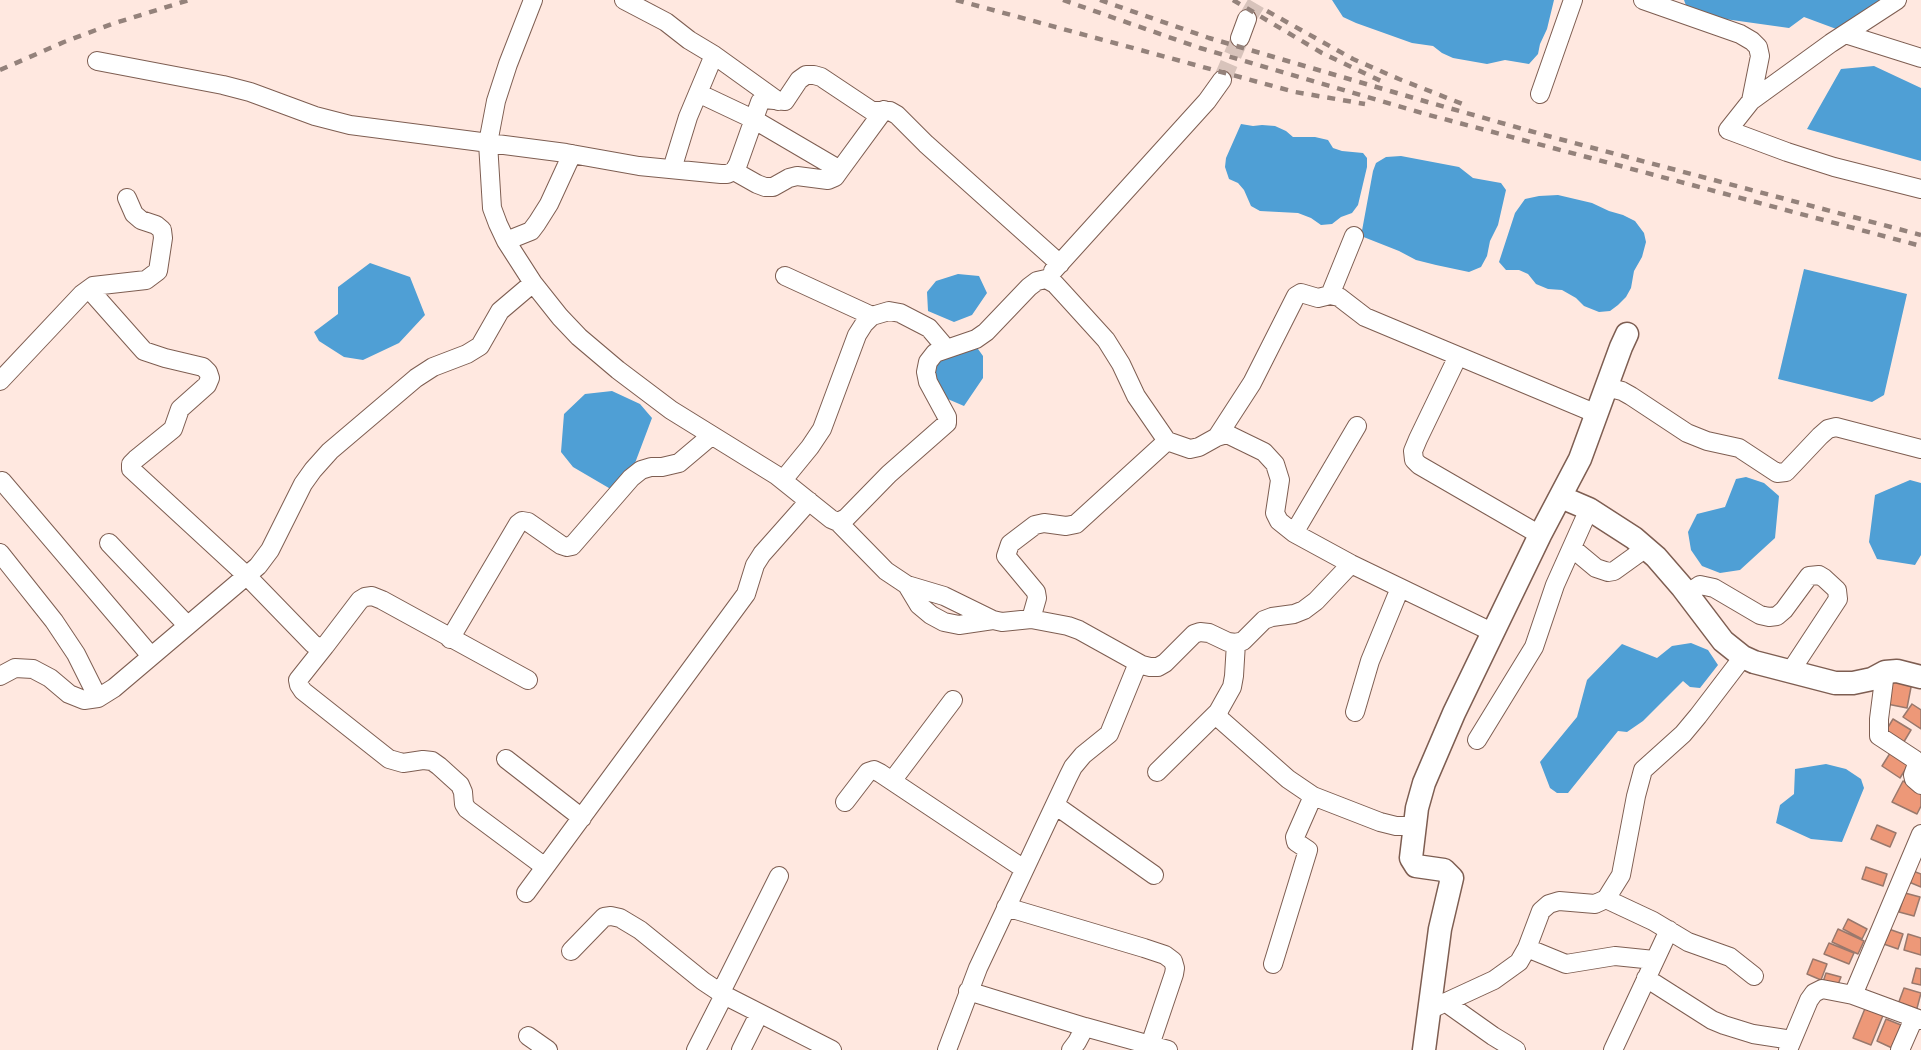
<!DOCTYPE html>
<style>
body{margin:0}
canvas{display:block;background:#ffe8e0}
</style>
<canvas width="1921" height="1050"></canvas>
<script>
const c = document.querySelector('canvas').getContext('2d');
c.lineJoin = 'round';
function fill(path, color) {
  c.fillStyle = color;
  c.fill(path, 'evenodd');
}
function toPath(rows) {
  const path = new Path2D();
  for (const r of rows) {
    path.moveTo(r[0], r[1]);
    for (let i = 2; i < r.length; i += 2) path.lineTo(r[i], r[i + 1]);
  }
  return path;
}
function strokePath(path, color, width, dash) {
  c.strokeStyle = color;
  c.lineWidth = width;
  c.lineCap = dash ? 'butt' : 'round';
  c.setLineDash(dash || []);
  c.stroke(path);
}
const water = toPath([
 [1332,0,1554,0,1547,29,1540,44,1538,54,1529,64,1505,60,1487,64,1453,58,1442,53,1433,46,1412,43,1356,23,1343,17],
 [1684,0,1881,0,1839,30,1804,17,1789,28,1689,14],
 [1874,66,1921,88,1921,161,1807,129,1841,69],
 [1241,124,1253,126,1262,125,1275,126,1286,131,1293,137,1315,137,1328,140,1333,148,1342,151,1363,153,1367,158,1367,167,1358,205,1352,213,1341,217,1332,224,1321,225,1311,218,1298,213,1260,211,1251,206,1244,190,1238,183,1229,179,1225,167,1226,158],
 [1401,156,1459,167,1473,178,1501,183,1506,190,1498,225,1490,241,1487,256,1481,267,1469,272,1436,265,1416,260,1399,251,1361,236,1373,171,1376,163,1386,157],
 [1558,195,1592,203,1609,211,1623,215,1635,221,1644,233,1646,242,1642,257,1634,271,1631,288,1626,297,1618,305,1610,311,1599,312,1584,306,1576,298,1562,290,1548,289,1536,284,1528,274,1519,270,1506,270,1499,262,1515,213,1525,199,1539,196],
 [370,263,410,277,425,315,399,343,363,360,344,357,319,341,314,332,338,314,338,287],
 [1804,269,1907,294,1884,395,1872,402,1778,379],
 [958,274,979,276,987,293,972,315,954,322,928,311,927,292,936,281],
 [945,349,978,349,983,356,983,378,964,406,943,397,935,374,940,355],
 [612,391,640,404,652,418,629,479,614,491,573,467,561,452,564,414,585,394],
 [1746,477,1764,483,1779,496,1775,538,1740,570,1720,573,1702,566,1691,550,1688,532,1697,514,1725,507,1736,479],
 [1910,480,1921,483,1921,555,1915,565,1877,559,1869,542,1875,495],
 [1691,643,1708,650,1718,665,1700,688,1690,687,1683,681,1643,721,1627,732,1618,731,1568,793,1557,793,1550,788,1540,762,1577,717,1587,680,1622,644,1657,658,1672,646],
 [1826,764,1846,769,1861,779,1864,788,1842,842,1811,839,1776,823,1780,805,1794,794,1795,769]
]);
const building = toPath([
 [1892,678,1912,682,1907,708,1887,704,1892,678],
 [1912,704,1921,710,1921,729,1903,717,1912,704],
 [1893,719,1911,730,1902,745,1884,734,1893,719],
 [1892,750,1910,762,1900,778,1882,766,1892,750],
 [1903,781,1921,790,1921,806,1917,814,1892,802,1903,781],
 [1877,825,1896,833,1890,847,1871,839,1877,825],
 [1866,867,1887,874,1883,886,1862,879,1866,867],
 [1913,871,1921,874,1921,887,1909,882,1913,871],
 [1905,893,1920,897,1914,916,1899,912,1905,893],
 [1848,919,1867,929,1862,939,1843,929,1848,919],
 [1883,927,1903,934,1898,949,1878,942,1883,927],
 [1838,929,1864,941,1858,954,1832,942,1838,929],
 [1908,934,1921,938,1921,955,1904,950,1908,934],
 [1829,943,1854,953,1849,964,1824,954,1829,943],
 [1813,959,1827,964,1821,980,1807,974,1813,959],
 [1916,968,1921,969,1921,985,1912,983,1916,968],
 [1826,973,1841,977,1837,987,1823,982,1826,973],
 [1904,988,1921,993,1916,1012,1897,1007,1904,988],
 [1866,1006,1884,1013,1871,1045,1853,1038,1866,1006],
 [1886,1019,1901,1025,1892,1048,1877,1041,1886,1019]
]);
const minorTunnel = toPath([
 [1247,19,1258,0],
 [1222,80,1240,38]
]);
const minor = toPath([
 [533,0,508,64,496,101,488,143,492,208,498,224,506,241,533,283,560,317,579,337,618,370,671,410,776,475,831,519,838,522,846,518,889,474,947,423,947,417,928,382,926,372,928,362,935,353,976,339,986,332,1029,287,1037,281,1046,279,1055,284,1066,296,1106,340,1121,364,1136,396,1167,441,1190,449,1199,447,1217,437,1227,434,1264,452,1275,464,1280,480,1275,513,1279,521,1294,533,1351,564,1494,633],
 [624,0,666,22,689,40,714,55,778,101],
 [1643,0,1740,34,1752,41,1758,47,1760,56,1751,101],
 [1897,0,1831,43,1751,101,1728,130,1787,152,1834,167,1921,189],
 [1845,34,1921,58],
 [1240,38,1247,19],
 [97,61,223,85,250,92,315,116,350,125,566,153,639,166,721,174,727,174,734,171,738,164,760,102,764,99,785,101,799,80,806,75,814,75,821,77,872,111,890,111,897,115,926,144,1060,264],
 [698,93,753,119,840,170],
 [1540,94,1573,0],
 [672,169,688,117,714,55],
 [734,171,757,184,765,187,773,187,789,178,797,176,828,180,835,177,840,170,884,110],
 [506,241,531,231,537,223,549,204,572,154],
 [1053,271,1207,101,1222,80],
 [785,276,872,316],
 [89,289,144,351,165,358,203,367,208,372,210,378,207,385,180,409,173,429,136,459,131,464,131,469,247,576,313,644,319,647,325,646,360,600,365,597,372,596,382,600,528,680],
 [1330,295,1339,297,1365,317,1597,414],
 [1458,356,1418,439,1413,451,1414,460,1419,465,1540,535],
 [0,381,82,294,93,286,146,280,158,271,163,238,162,230,156,225,141,220,134,214,127,198],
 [1606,387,1622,391,1631,396,1687,433,1707,441,1739,448,1777,473,1786,472,1820,436,1828,429,1836,427,1921,449],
 [1217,437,1252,383,1296,296,1301,293,1318,298,1330,295,1354,236],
 [783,480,810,447,822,429,857,335,864,324,872,316,889,311,900,313,929,328,946,348],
 [2,481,151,656],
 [838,522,886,571,907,585,944,596,993,620,1002,622,1031,619,1068,626,1079,630,1142,665,1150,667,1158,667,1165,663,1194,634,1200,632,1209,633,1228,642,1236,643,1243,641,1264,620,1272,617,1294,614,1304,610,1316,601,1351,564],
 [1294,533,1357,426],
 [109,543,187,625],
 [1572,548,1596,568,1608,572,1614,571,1646,548],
 [0,553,54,621,76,654,98,698],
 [907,585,919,605,931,615,944,622,959,625,993,620],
 [1687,594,1700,585,1714,588,1760,615,1769,617,1777,616,1784,610,1809,576,1819,575,1824,578,1837,590,1838,599,1790,672],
 [1031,619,1037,598,1036,592,1006,556,1010,544,1035,525,1044,523,1066,526,1076,524,1167,441],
 [450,639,518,524,522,521,528,522,561,545,567,547,572,546,631,478,641,470,651,467,662,467,679,463,711,436],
 [1236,643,1234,676,1232,687,1218,712,1220,719,1288,779,1313,796,1380,822,1396,826,1414,826],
 [325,646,298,680,299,685,303,691,389,759,403,763,423,760,432,761,439,766,460,785,463,792,464,804,467,809,545,867],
 [1885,672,1879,719,1879,736,1914,759,1917,764,1913,775,1914,779,1921,785],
 [0,676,15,668,33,669,50,678,69,694,84,700,98,698,114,688,258,566,270,550,303,484,313,470,330,451,416,378,433,367,467,354,480,346,500,311,533,283],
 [1355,712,1370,661,1400,588],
 [1477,740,1534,647,1555,585,1589,509],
 [506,759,582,818],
 [1157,772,1218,712],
 [892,781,953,700],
 [845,802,868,772,874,770,880,773,1024,869],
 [1055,805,1154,875],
 [526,893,746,594,755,565,762,554,809,501],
 [1606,899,1653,921,1688,942,1730,957,1754,976],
 [1006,907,1144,948,1165,955,1173,961,1175,968,1174,974,1150,1045],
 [1527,948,1566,964,1615,956,1654,960],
 [571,951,604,917,611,916,620,918,640,930,703,981,724,995,832,1050],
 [1273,964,1308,850,1296,842,1295,837,1313,796],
 [1646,978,1712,1020,1724,1025,1753,1034,1792,1040],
 [968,991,1085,1027,1168,1050],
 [721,992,779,876],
 [1853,995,1921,834],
 [1445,1002,1493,1036,1516,1050],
 [1429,1010,1494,980,1519,962,1527,948,1541,911,1549,904,1559,901,1595,904,1606,899,1621,875,1636,796,1643,770,1683,734,1698,716,1743,657],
 [528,1036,548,1050],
 [696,1050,724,995],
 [741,1050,759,1014],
 [947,1050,978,968,1068,777,1073,767,1083,755,1109,734,1138,663],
 [1071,1050,1077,1042,1085,1027],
 [1613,1050,1669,930],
 [1788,1050,1809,1000,1814,993,1822,989,1853,995,1921,1020],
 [1900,1050,1914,1018]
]);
const tertiary = toPath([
 [1561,497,1589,509,1634,538,1656,557,1682,587,1723,641,1743,657,1754,662,1835,683,1853,683,1872,679,1885,672,1897,671,1921,677],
 [1424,1050,1440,929,1452,878,1444,870,1416,866,1411,858,1417,808,1424,783,1454,713,1540,535,1580,459,1621,347,1627,334]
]);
const rail = toPath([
 [956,0,1295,92,1365,104],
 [1063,0,1200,48,1429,115,1921,246],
 [1100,0,1209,38,1431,103,1548,136,1921,235],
 [1233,0,1322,53,1383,82],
 [1267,11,1353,59,1399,79,1465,105],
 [0,70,64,42,112,24,189,0]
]);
fill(water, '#4f9fd5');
fill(building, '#ed9878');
strokePath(building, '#99786c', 1.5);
strokePath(minorTunnel, '#d8c3bb', 18, [18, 9]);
strokePath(minor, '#7e5e52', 20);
strokePath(tertiary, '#7e5e52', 25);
strokePath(minor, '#fff', 18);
strokePath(tertiary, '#fff', 22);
strokePath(rail, '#94827b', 4.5, [8, 8]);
</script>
